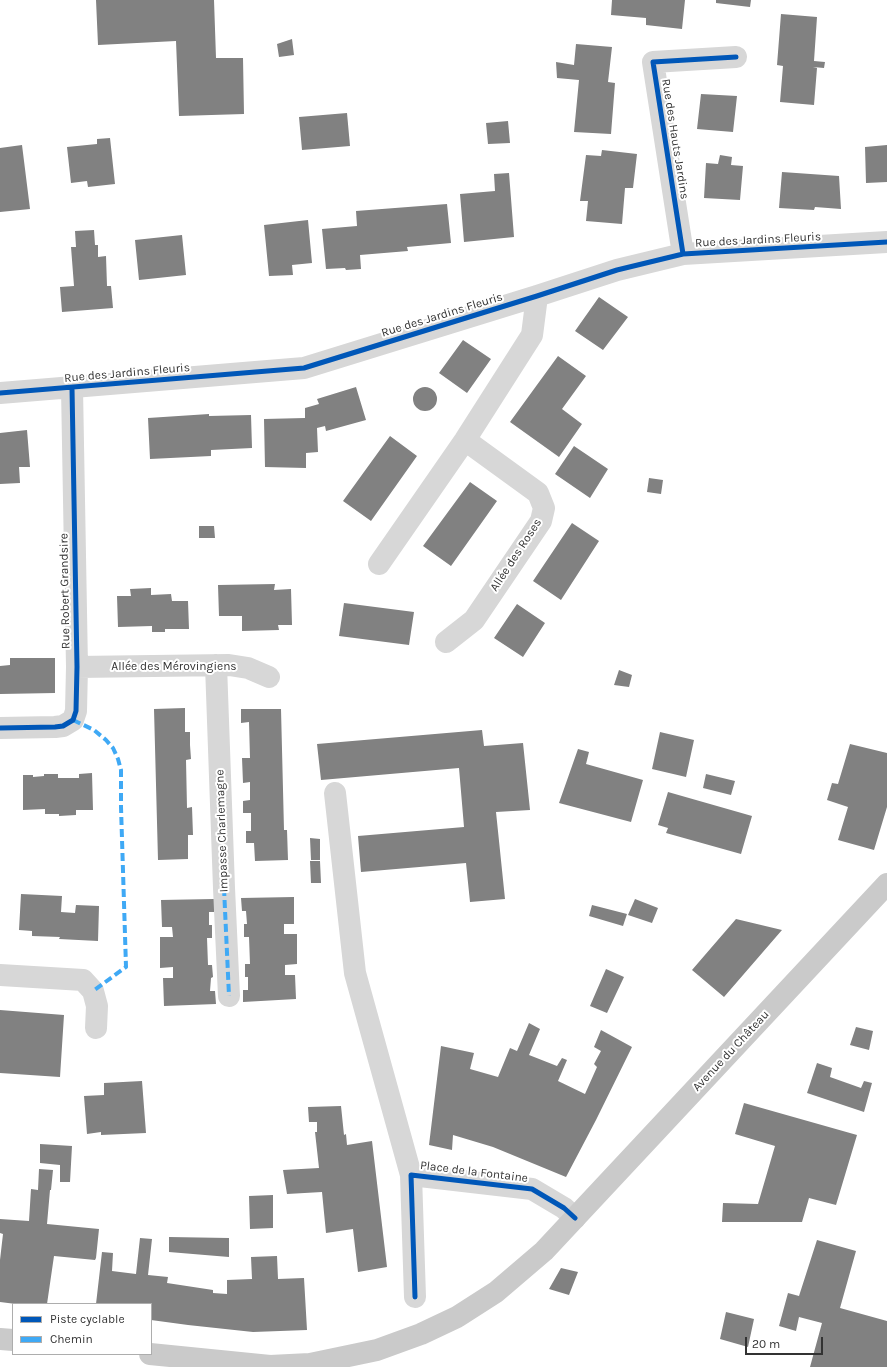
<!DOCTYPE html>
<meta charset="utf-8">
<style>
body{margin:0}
#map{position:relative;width:887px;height:1367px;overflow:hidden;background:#fff;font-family:Karla,sans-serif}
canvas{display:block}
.legend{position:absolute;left:12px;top:1303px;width:140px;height:52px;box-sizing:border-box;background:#fff;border:1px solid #adadad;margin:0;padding:5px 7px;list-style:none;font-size:12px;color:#333}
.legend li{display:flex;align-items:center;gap:8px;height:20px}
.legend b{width:20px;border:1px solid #adadad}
.scale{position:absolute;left:745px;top:1337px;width:78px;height:18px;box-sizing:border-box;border:2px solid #333;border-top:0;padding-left:5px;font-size:12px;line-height:14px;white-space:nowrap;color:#333;-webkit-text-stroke:3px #fff;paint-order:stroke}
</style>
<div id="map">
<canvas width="887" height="1367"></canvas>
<ul class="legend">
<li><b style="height:5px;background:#0057b8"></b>Piste cyclable</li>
<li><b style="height:5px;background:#3fa9f5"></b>Chemin</li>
</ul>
<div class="scale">20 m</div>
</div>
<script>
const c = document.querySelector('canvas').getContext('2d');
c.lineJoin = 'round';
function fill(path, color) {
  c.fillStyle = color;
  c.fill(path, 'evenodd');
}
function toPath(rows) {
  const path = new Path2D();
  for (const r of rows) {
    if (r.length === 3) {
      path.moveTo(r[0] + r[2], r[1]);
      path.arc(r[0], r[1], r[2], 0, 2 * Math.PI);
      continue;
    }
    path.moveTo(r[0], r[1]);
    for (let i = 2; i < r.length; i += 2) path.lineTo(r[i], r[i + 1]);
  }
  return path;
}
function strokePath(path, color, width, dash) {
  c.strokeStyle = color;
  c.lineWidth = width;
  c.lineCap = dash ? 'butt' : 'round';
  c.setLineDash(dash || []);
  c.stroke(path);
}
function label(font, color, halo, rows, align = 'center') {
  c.font = font + ' Karla,sans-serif';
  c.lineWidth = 4;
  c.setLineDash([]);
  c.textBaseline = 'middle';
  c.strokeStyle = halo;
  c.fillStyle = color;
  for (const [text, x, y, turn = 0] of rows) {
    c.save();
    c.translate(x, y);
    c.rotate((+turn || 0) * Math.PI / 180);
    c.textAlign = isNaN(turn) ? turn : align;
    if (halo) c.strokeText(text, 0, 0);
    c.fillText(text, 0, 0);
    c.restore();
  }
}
const building = toPath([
 [96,0,214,0,216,58,243,58,244,114,179,116,176,41,98,45],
 [612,0,685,0,682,29,646,25,646,18,611,15],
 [716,0,751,0,750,7,716,3],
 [781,14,817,17,814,61,825,62,824,68,813,67,817,68,814,105,780,102,783,66,777,65],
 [292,39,294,55,279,57,277,44],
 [576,44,612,47,608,82,615,83,611,134,574,132,579,80,557,78,556,62,574,65],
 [701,94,737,96,733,132,697,129],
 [347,113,350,146,302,150,299,117],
 [508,121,510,143,488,144,486,123],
 [110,138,115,184,88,187,87,181,71,183,67,147,97,144,97,139],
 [22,145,30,209,0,212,0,148],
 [887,145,887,182,866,183,865,147],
 [602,150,637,154,633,188,625,188,622,224,586,221,588,201,580,201,586,155,601,156],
 [720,155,732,157,731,165,743,166,740,200,704,198,706,163,718,164],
 [782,172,839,176,841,209,815,207,814,210,779,208],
 [509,173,514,237,464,242,460,194,495,191,494,174],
 [447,204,451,243,407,247,408,251,360,255,361,269,346,270,345,268,326,269,322,229,357,226,356,211],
 [308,220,312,263,292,265,293,275,269,276,264,225],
 [94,230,95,245,98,245,98,257,106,256,107,286,111,286,113,308,62,312,60,287,74,286,71,247,76,247,75,231],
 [182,235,186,275,139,280,135,240],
 [599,297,628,317,603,350,575,331],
 [463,340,491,359,467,393,439,373],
 [558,356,586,376,562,409,582,424,559,457,510,422],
 [356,387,366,420,326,431,325,426,317,428,318,452,306,453,306,468,265,467,264,419,305,418,305,408,319,404,317,399],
 [425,399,12],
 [209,414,209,416,251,415,252,448,211,450,211,456,150,459,148,418],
 [27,430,30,467,19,467,20,483,0,484,0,433],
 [390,436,417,456,371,521,343,501],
 [574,446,608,469,590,498,555,474],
 [649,478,663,480,661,494,647,492],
 [470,482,497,501,451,566,423,546],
 [572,523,599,541,561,600,533,581],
 [199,526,214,526,215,538,199,538],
 [275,584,274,590,291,589,292,625,278,625,279,630,242,631,242,616,219,616,218,585],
 [151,588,151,595,171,594,172,601,188,601,189,629,165,629,165,632,152,632,152,626,118,627,117,596,131,596,130,589],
 [344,603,414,612,409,645,339,636],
 [517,604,545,623,523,657,494,638],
 [10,658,55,658,55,693,0,694,0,666,10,665],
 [619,670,632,675,629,687,614,685],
 [185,708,185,732,190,732,190,745,191,759,186,760,187,808,192,807,193,835,188,835,188,859,158,860,154,709],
 [241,709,281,709,284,830,287,830,288,860,255,861,254,843,246,843,246,831,251,831,251,813,243,813,243,801,250,800,250,782,243,783,242,758,250,758,249,722,241,723],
 [482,730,484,746,523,743,530,810,496,812,505,899,470,902,466,863,361,872,358,836,464,827,459,768,321,780,317,744],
 [660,732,694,740,686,777,652,769],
 [850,744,887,753,887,807,874,850,838,840,848,807,827,800,832,783,838,784],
 [578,749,589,752,586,764,643,780,631,822,559,803],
 [92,773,93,810,76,810,76,815,59,816,59,814,45,814,45,809,23,810,23,775,33,775,33,777,44,776,44,774,58,774,58,778,79,778,79,774],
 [706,774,735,781,731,795,703,788],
 [668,792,752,816,741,854,666,833,668,828,658,825],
 [310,838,320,839,320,860,311,860],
 [310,861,320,861,321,883,311,883],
 [21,894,62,896,61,912,75,913,76,905,99,906,98,941,59,939,60,937,32,936,32,931,19,930],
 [294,897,294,924,284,924,284,934,297,934,297,964,285,965,285,975,295,975,296,999,243,1002,243,990,248,990,248,977,245,977,245,964,250,964,249,937,244,937,244,924,247,924,246,911,242,911,241,898],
 [214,899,214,912,209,912,209,925,212,925,212,938,207,938,208,965,212,965,213,977,211,978,210,991,215,991,216,1004,164,1006,163,978,173,978,173,967,160,968,160,937,173,937,172,927,162,927,161,900],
 [635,899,658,908,652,923,628,915],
 [592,905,627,914,623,926,589,916],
 [736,919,782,930,724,997,692,970],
 [606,969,624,977,607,1013,590,1006],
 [0,1010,64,1015,60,1077,0,1073],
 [529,1023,540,1029,529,1055,557,1066,562,1058,567,1060,558,1081,585,1094,597,1067,594,1064,601,1051,594,1047,601,1030,632,1047,596,1120,566,1177,493,1147,453,1135,452,1150,429,1145,441,1046,474,1053,470,1069,498,1077,510,1048,517,1051],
 [856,1027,873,1031,869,1050,850,1045],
 [817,1063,832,1068,830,1077,861,1088,864,1081,872,1083,864,1112,807,1093],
 [142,1081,146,1133,101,1135,101,1132,87,1134,84,1096,104,1095,104,1083],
 [744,1103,857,1135,836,1205,809,1198,802,1222,722,1222,723,1203,758,1204,775,1146,735,1134],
 [341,1106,344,1135,346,1134,347,1145,372,1141,387,1267,358,1272,353,1229,326,1233,322,1192,287,1194,283,1170,319,1168,315,1132,317,1132,317,1122,309,1122,308,1107],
 [40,1144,72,1146,70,1182,60,1182,60,1165,40,1163],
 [39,1169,53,1170,51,1190,50,1190,47,1224,99,1229,96,1258,95,1260,54,1256,47,1304,16,1304,0,1302,0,1260,3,1234,0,1233,0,1219,29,1221,31,1189,38,1190],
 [273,1195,273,1228,250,1229,249,1196],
 [169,1237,229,1238,229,1257,169,1252],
 [140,1238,152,1239,148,1275,168,1277,167,1283,213,1290,213,1293,227,1294,227,1280,252,1279,251,1257,277,1256,278,1279,304,1278,307,1330,253,1332,188,1325,151,1320,151,1304,96,1304,102,1252,113,1253,112,1271,136,1274],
 [817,1240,856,1251,840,1308,887,1321,887,1367,810,1367,822,1323,799,1317,796,1331,779,1326,788,1293,799,1296],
 [561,1268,578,1272,569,1295,549,1289],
 [726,1312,754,1319,748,1347,720,1339]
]);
const minor = toPath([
 [683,254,653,62,736,57],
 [0,393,304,368,537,296,617,270,683,254,887,242],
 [379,564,465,440,532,335,537,296],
 [446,642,474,620,541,521,544,508,538,493,465,440],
 [216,665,224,888,229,996],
 [77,667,229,665,248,668,269,677],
 [0,728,55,727,63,726,73,720,76,711,77,667,72,388],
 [335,793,355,973,411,1175],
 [0,975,83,980,93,991,97,1006,96,1028],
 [415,1297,411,1175,532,1189,564,1208,575,1218]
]);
const major = toPath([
 [0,1339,13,1340],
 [150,1354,270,1366,310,1364,377,1350,421,1334,457,1317,496,1292,544,1251,887,884]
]);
const quiet = toPath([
 [73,720,94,730,106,740,113,748,118,759,121,770,121,807,126,967,93,991],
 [224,888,229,996]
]);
const cycleway = toPath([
 [683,254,653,62,736,57],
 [0,393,304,368,537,296,617,270,683,254,887,242],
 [0,728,55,727,63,726,73,720,76,711,77,667,72,388],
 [415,1297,411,1175,532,1189,564,1208,575,1218]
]);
const streetNames = [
 ["Rue des Hauts Jardins",675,139,81],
 ["Rue des Jardins Fleuris",758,240,-3],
 ["Rue des Jardins Fleuris",442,315,-17],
 ["Rue des Jardins Fleuris",127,373,-5],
 ["Allée des Roses",516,555,-57],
 ["Rue Robert Grandsire",65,591,-91],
 ["Allée des Mérovingiens",174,667],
 ["Impasse Charlemagne",222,831,-92],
 ["Avenue du Château",731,1051,-47],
 ["Place de la Fontaine",474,1172,7]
];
fill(building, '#818181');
strokePath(minor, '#d7d7d7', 22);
strokePath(major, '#cacaca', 22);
strokePath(quiet, '#3fa9f5', 4, [8, 4]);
strokePath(cycleway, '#0057b8', 5);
label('12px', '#333', '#fff', streetNames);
</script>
